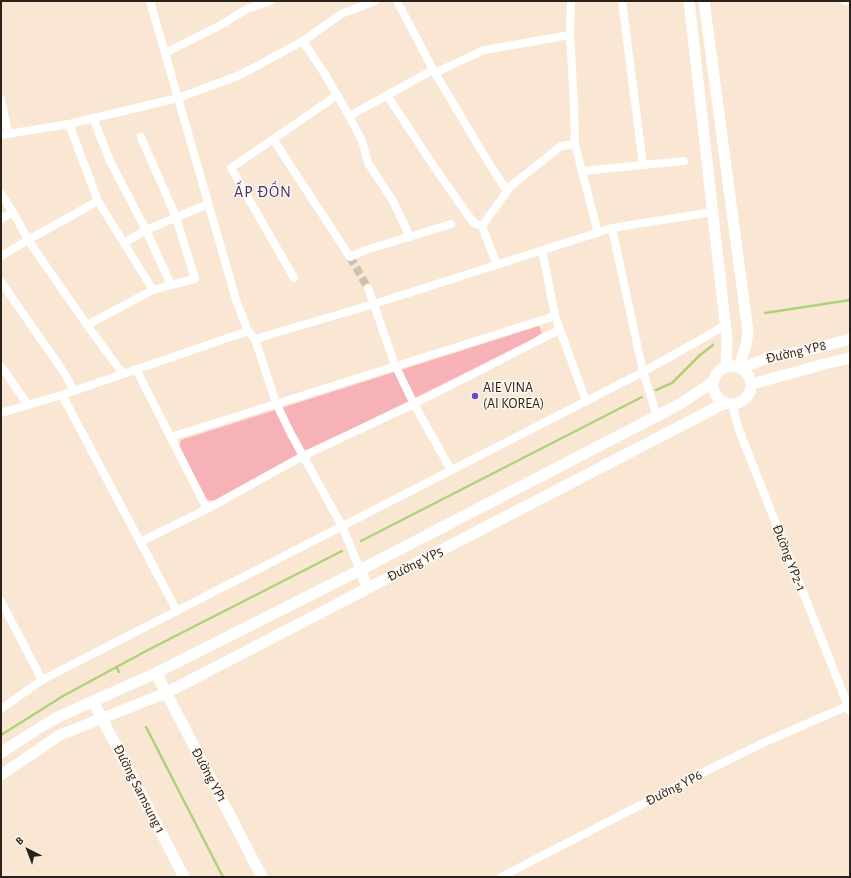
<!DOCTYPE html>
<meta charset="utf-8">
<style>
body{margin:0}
#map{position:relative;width:851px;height:878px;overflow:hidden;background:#f9e7d4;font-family:"Alegreya Sans",sans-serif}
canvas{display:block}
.frame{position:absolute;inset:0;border:2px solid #28221b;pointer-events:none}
.north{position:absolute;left:8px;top:830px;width:40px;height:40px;-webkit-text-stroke:3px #fef7ef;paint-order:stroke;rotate:318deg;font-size:11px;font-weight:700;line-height:16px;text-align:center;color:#28221b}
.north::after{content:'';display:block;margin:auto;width:14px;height:18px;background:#28221b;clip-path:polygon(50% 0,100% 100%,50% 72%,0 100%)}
</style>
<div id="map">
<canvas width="851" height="878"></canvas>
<div class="frame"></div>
<div class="north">B</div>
</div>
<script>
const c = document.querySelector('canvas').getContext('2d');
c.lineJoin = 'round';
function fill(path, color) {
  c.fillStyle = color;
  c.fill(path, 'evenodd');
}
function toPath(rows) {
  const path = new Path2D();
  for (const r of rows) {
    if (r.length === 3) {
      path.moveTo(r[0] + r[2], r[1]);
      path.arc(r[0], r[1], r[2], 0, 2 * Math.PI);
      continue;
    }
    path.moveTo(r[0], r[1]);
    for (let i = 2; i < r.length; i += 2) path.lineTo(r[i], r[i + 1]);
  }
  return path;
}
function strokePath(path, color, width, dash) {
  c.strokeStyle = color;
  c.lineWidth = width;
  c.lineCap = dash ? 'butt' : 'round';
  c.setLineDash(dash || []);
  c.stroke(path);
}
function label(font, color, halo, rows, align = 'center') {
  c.font = font + ' "Alegreya Sans",sans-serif';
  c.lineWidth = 3;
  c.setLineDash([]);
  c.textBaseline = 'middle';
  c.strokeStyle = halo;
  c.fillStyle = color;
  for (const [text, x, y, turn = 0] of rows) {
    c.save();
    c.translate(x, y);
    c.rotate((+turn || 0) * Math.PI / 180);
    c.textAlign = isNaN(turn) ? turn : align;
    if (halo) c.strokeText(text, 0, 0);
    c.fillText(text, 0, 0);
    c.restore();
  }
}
const green = toPath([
 [539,326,542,333,528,342,327,441,215,501,207,500,179,447,181,440]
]);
const stream = toPath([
 [765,313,850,300],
 [656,390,672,383,700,355,713,345],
 [361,541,642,397],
 [116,667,119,672],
 [146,727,223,877],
 [1,735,63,696,148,650,342,551]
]);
const minorTunnel = toPath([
 [350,257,368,288]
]);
const minor = toPath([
 [150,1,237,303,248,331,255,339,276,403,291,434,342,526,360,570],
 [397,1,435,73,484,50,570,35,571,1],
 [622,1,643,165],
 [845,1,850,1],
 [570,35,574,106,575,144],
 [303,41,326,76,349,116,362,141,368,163,393,201,410,237],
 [165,53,219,26,247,9,270,1],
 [435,73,490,165,507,191],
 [387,95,431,162,467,214,474,223,482,226],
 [1,100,8,133],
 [349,116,433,70],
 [93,118,111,163,146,230,208,204],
 [69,124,98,201,28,240,87,325,153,290,98,201],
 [1,135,69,124,178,98,240,75,303,41,341,14,375,1],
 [141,137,176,217,195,279,171,285],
 [273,139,350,257,366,250,451,224],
 [582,171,684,161],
 [1,194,13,212,1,219],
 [612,228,712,212],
 [124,243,146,230,171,285,153,290],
 [542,250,555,316,586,401],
 [1,256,28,240,13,212],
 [497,265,482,226,511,186,561,146,575,144,598,233],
 [294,278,231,168,336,96],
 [1,282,65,374,74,391],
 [368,288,395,365,414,404,451,470],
 [87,325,123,374],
 [255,339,374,304,612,228,643,372,657,416],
 [1,366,28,405],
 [136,369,207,509],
 [62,395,177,611],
 [732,404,739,430,850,711],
 [1,413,62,395,248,331],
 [171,437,555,316],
 [140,542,207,509,303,456,414,404,559,330],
 [1,601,42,680],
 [1,709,42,680,643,372,726,325],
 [501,877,712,768,765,742,850,705]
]);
const major = toPath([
 [689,1,727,339,726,366],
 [704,1,748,332,746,345,739,367],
 [732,385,19],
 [742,368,770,357,805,351,850,339],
 [752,384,828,363,850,358],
 [360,570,368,588],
 [156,673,262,877],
 [93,701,184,877],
 [1,753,39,728,58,717,156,673,360,570,680,404,713,382],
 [1,775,60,735,166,693,725,403]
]);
const markers = [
 [475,396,4,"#694cc5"]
];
const streetNames = [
 ["Đường YP8",796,352,-13],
 ["Đường YP2-1",789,558,69],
 ["Đường YP5",415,564,-27],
 ["Đường YP1",209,775,62],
 ["Đường YP6",674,788,-27],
 ["Đường Samsung 1",139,789,63]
];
const poiNames = [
 ["AIE VINA",483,388],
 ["(AI KOREA)",483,404]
];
const quarterNames = [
 ["ẤP ĐỒN",263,192]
];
fill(green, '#f7b2b8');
strokePath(stream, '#afd278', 2.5);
strokePath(minorTunnel, '#cfc0af', 8, [8, 4]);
strokePath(minor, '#fff', 8);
strokePath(major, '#fff', 11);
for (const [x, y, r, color] of markers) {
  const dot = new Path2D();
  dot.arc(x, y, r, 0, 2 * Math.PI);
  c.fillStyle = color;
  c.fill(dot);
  strokePath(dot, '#fef7ef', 1.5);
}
label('14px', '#28221b', '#fef7ef', streetNames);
label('14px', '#28221b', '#fef7ef', poiNames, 'left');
c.letterSpacing = '1px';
label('16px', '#403571', '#fef7ef', quarterNames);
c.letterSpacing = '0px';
</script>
